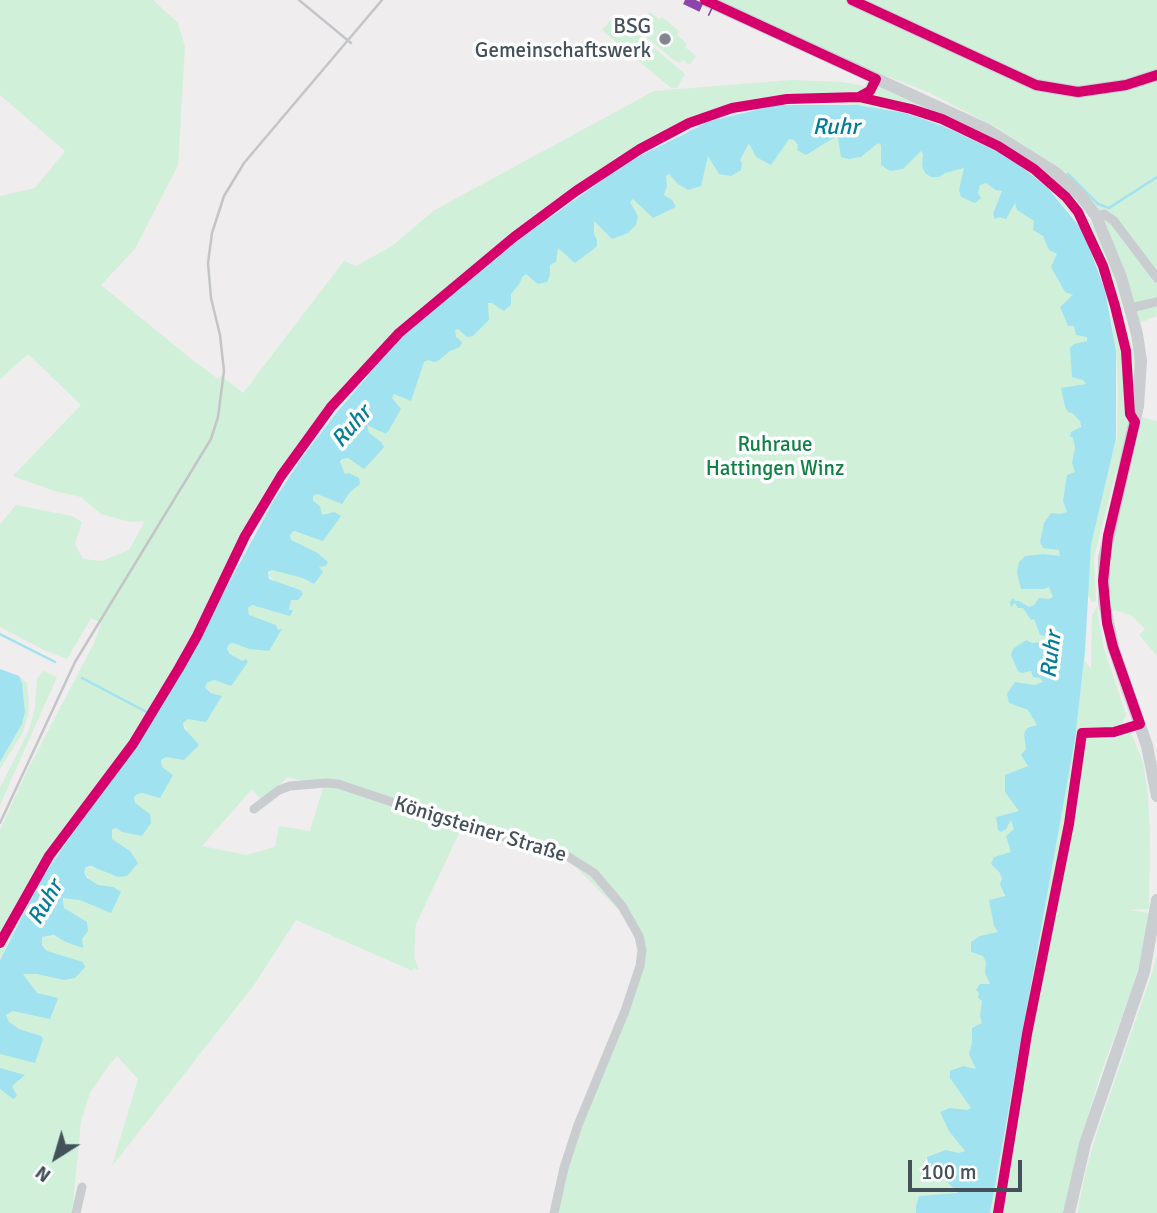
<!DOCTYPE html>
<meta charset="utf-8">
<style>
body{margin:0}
#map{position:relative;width:1157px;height:1213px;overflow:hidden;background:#efeded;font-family:Signika,sans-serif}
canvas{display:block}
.north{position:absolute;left:21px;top:1122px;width:70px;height:70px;-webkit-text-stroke:5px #fff;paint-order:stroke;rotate:217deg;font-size:19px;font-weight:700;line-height:28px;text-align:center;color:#44515b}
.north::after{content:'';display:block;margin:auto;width:24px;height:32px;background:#44515b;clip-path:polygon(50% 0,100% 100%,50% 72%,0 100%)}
.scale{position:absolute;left:908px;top:1160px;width:114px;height:32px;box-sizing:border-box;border:4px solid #44515b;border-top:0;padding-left:9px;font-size:21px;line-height:24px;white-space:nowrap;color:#44515b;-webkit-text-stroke:5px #fff;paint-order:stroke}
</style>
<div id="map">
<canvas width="1157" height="1213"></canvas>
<div class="north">N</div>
<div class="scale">100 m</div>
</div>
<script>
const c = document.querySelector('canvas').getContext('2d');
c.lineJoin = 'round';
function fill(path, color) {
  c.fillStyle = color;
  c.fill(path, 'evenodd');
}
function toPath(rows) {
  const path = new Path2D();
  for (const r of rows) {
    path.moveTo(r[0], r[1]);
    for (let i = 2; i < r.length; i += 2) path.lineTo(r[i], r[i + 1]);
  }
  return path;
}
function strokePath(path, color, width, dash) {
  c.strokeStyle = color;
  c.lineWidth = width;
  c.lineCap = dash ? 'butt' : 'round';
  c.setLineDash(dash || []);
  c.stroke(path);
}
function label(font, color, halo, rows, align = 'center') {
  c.font = font + ' Signika,sans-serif';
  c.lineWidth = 7;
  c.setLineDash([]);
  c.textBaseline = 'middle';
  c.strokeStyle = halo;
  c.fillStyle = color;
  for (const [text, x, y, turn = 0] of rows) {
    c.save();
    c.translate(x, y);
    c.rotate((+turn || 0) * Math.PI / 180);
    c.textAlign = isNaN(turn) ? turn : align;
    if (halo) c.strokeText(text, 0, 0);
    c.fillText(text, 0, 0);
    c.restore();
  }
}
const green = toPath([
 [0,0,153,0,178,23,185,47,178,165,135,249,101,285,190,358,218,379,221,376,243,393,344,261,356,266,392,246,433,211,654,91,791,80,842,82,864,86,868,80,957,121,1031,162,1076,199,1097,232,1114,275,1135,360,1132,417,1115,475,1094,558,1096,601,1092,602,1087,594,1091,545,1117,437,1118,391,1116,350,1107,291,1080,224,1047,187,943,126,905,113,857,105,798,101,797,96,740,104,707,114,628,154,519,232,399,331,330,404,266,495,161,708,42,878,0,959,0,830,26,773,94,643,101,623,91,618,67,659,46,651,0,627,0,524,16,505,72,516,82,522,75,544,83,559,102,561,129,550,145,521,130,522,101,514,81,497,54,491,13,476,81,405,28,354,0,379,0,196,35,188,65,151,0,95],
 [718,0,1157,0,1157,316,1139,323,1110,235,1090,197,1059,169,996,127,928,92,858,65],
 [650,12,659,19,662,17,679,31,677,35,687,44,685,47,696,56,689,65,683,60,680,63,674,60,636,29],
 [615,15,685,74,677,88,671,88,602,30],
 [835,137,876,138,948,157,1019,198,1062,258,1087,336,1084,381,1086,384,1084,386,1073,497,1040,713,1005,882,965,1151,953,1213,557,1213,566,1165,641,957,634,925,568,859,461,829,416,924,414,957,419,970,413,968,413,971,296,920,254,985,112,1166,138,1079,117,1056,107,1068,90,1093,81,1121,72,1213,0,1213,0,1040,6,1015,13,1011,30,985,22,974,26,972,36,973,48,952,42,944,42,937,57,936,70,913,64,908,64,898,90,880,84,872,86,867,97,868,111,839,112,830,116,828,121,831,137,794,143,793,162,767,161,760,166,757,187,730,183,723,185,720,211,692,205,687,207,683,214,679,234,655,227,651,229,644,232,643,240,646,249,615,248,608,251,605,262,607,276,582,268,575,272,569,280,572,291,540,290,535,293,531,300,534,313,502,313,496,317,494,343,459,364,425,498,280,666,176,708,155,711,161,744,151,749,143,753,148,787,142,789,139],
 [288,777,323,788,310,831,279,826,275,847,246,855,202,846,252,789,262,801],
 [1142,417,1157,421,1157,656,1139,635,1145,629,1132,616,1115,610,1109,613,1109,556,1122,490],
 [1097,606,1103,645,1126,715,1120,728,1112,730,1114,734,1119,734,1130,730,1143,762,1148,796,1150,835,1149,909,1129,910,1148,913,1144,947,1132,989,1100,1076,1081,1140,1064,1213,990,1213,1075,735,1084,660,1091,669,1092,616],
 [43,671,57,677,0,805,0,788,29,730,35,708,37,679],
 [19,676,27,683,29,706,27,718,23,732,0,769,0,762,22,724,25,712,22,683],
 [1157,953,1157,1213,1077,1213,1086,1170,1097,1132,1153,970]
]);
const water = toPath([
 [777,105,857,105,905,113,943,126,1007,156,1047,187,1083,231,1105,290,1116,351,1116,439,1091,545,1085,651,1075,739,990,1213,916,1213,916,1206,919,1196,958,1193,939,1173,929,1170,927,1157,946,1150,959,1153,965,1151,949,1131,940,1112,950,1108,967,1110,971,1108,950,1078,950,1071,963,1066,976,1069,969,1054,972,1043,972,1028,982,1023,980,1016,982,1001,978,998,979,993,976,990,980,984,990,984,985,973,986,962,983,956,971,952,971,942,980,936,998,932,994,926,989,900,1005,896,1000,884,1002,879,1000,873,991,864,994,857,1011,852,1006,836,1014,829,1011,820,1006,829,1001,832,998,830,996,817,1019,811,1005,792,1005,775,1028,766,1021,755,1026,749,1024,734,1027,728,1037,725,1028,710,1009,703,1007,694,1015,682,1034,685,1043,682,1040,678,1033,677,1031,671,1022,673,1018,671,1011,655,1013,649,1026,640,1032,643,1049,641,1046,636,1040,635,1034,619,1031,620,1023,608,1018,608,1015,603,1011,607,1010,602,1013,598,1015,601,1019,601,1029,607,1034,605,1039,598,1049,599,1053,597,1049,587,1044,589,1021,589,1017,573,1019,562,1025,556,1043,554,1060,556,1059,550,1043,548,1040,542,1044,523,1051,513,1060,514,1067,512,1063,501,1067,475,1075,472,1072,463,1075,448,1073,437,1070,437,1071,432,1081,427,1080,421,1072,413,1068,412,1065,407,1061,388,1086,384,1083,380,1072,377,1070,348,1074,344,1087,341,1087,337,1076,335,1074,326,1068,326,1060,307,1073,295,1065,292,1051,267,1057,254,1049,250,1043,236,1033,230,1034,221,1017,210,1015,203,1006,219,999,217,995,219,993,214,1002,191,996,190,986,183,980,185,978,193,981,198,975,203,961,197,959,190,964,168,945,173,939,177,931,177,925,173,922,166,923,154,921,151,903,169,890,171,881,165,881,145,878,143,861,157,849,159,841,157,838,138,835,137,806,155,797,150,798,145,794,140,789,139,771,165,756,157,749,143,740,160,742,163,741,170,731,176,719,174,708,156,701,186,688,190,678,184,669,174,666,176,667,186,664,195,672,200,676,207,653,218,633,199,630,202,638,216,636,225,628,233,612,239,594,221,594,234,597,240,597,246,591,251,575,263,558,248,556,262,550,265,550,275,547,282,538,284,526,274,523,276,519,284,511,294,511,305,504,311,492,303,488,303,489,320,473,336,467,337,458,329,455,330,456,337,462,342,460,347,450,351,438,361,434,362,428,360,424,362,411,401,394,394,392,398,401,409,389,430,386,434,367,425,369,433,381,442,384,447,378,454,364,469,348,458,342,459,340,462,345,474,349,473,359,478,360,484,350,492,342,504,317,494,313,496,313,501,320,506,322,515,334,512,341,516,323,541,294,531,290,535,291,540,316,552,328,562,326,566,319,567,323,572,314,584,303,578,272,570,268,572,269,579,300,590,303,594,298,600,291,600,289,610,293,610,290,616,252,605,248,608,249,615,276,625,278,630,282,629,269,651,249,649,233,643,229,644,227,649,229,653,242,661,246,659,248,662,231,686,214,680,207,683,205,687,211,693,222,696,206,722,188,719,183,723,184,728,199,745,184,760,166,757,161,760,162,767,173,775,160,798,142,793,137,794,134,798,135,803,150,814,151,823,142,836,122,832,116,828,112,830,112,839,130,851,138,863,127,876,118,877,91,866,86,867,84,872,87,878,98,885,113,887,121,892,111,913,80,900,63,898,64,908,87,922,88,931,82,939,83,948,66,942,54,935,42,937,42,945,47,951,83,962,85,967,75,978,64,980,37,974,23,974,37,993,58,998,50,1019,13,1011,6,1015,9,1022,19,1029,41,1036,43,1039,35,1063,0,1054,0,960,42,878,161,708,274,500,304,455,337,412,403,335,523,237,607,177,632,160,710,121],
 [0,669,19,676,22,683,25,712,22,724,0,762],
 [0,1068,25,1075,12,1086,17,1096,13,1099,0,1089]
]);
const stream = toPath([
 [1068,174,1098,204,1109,208,1157,177],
 [1059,186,1060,185],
 [0,634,55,662],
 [82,678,156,717]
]);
const minor = toPath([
 [1096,216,1104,214,1114,221,1157,278],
 [1130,308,1157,302],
 [254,809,279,790,290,786,326,783,338,784,464,826,564,854,594,873,622,906,639,936,642,950,640,966,625,1011,578,1125,564,1168,554,1213],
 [76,1213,82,1187]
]);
const secondary = toPath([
 [705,0,988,130,1056,173,1081,196,1096,216,1121,277,1137,334,1141,361,1138,406,1104,558,1104,602,1113,647,1147,746,1157,796],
 [852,0,1036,85,1078,92,1126,85,1157,75],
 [1069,1213,1085,1144,1144,972,1157,900]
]);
const rail = toPath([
 [299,0,351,43],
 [0,823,75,662,211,439,218,417,224,371,220,335,211,298,208,263,212,233,224,196,244,163,382,0]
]);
const quiet = toPath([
 [685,0,711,12]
]);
const cycleway = toPath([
 [705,0,876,79,870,91,859,97],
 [852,0,1036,85,1078,92,1126,85,1157,75],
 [0,943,49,856,133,744,179,668,197,636,245,536,281,476,331,407,399,333,514,237,576,191,640,149,689,123,732,108,787,99,859,97,911,109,942,119,998,146,1034,169,1066,197,1078,212,1103,266,1115,306,1126,351,1130,414,1135,422,1108,536,1103,581,1107,623,1113,647,1140,724,1114,732,1082,733,1069,824,1027,1034,998,1213]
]);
const markers = [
 [665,39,7,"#80888e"]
];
const poiNames = [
 ["BSG",651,27],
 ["Gemeinschaftswerk",651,51]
];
const parkNames = [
 ["Ruhraue",775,445],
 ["Hattingen Winz",775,469]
];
const streetNames = [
 ["Königsteiner Straße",480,830,17]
];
const waterNames = [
 ["Ruhr",836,128],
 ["Ruhr",352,427,-49],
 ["Ruhr",1052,655,-83],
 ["Ruhr",46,903,-60]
];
fill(green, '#d0f0da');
fill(water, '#a1e2f0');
strokePath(stream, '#a1e2f0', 2.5);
strokePath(minor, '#cacdcf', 9);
strokePath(secondary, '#caced1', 12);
strokePath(rail, '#c3c5c8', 2.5);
strokePath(quiet, '#8e44ad', 9, [18, 9]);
strokePath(cycleway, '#d6006c', 10);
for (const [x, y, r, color] of markers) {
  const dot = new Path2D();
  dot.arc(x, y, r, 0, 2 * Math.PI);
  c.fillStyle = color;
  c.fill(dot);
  strokePath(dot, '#fff', 2.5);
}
label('21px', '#44515b', '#fff', poiNames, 'right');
label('21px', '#108145', '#fff', parkNames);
label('21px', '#44515b', '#fff', streetNames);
label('italic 23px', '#047e98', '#fff', waterNames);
</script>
